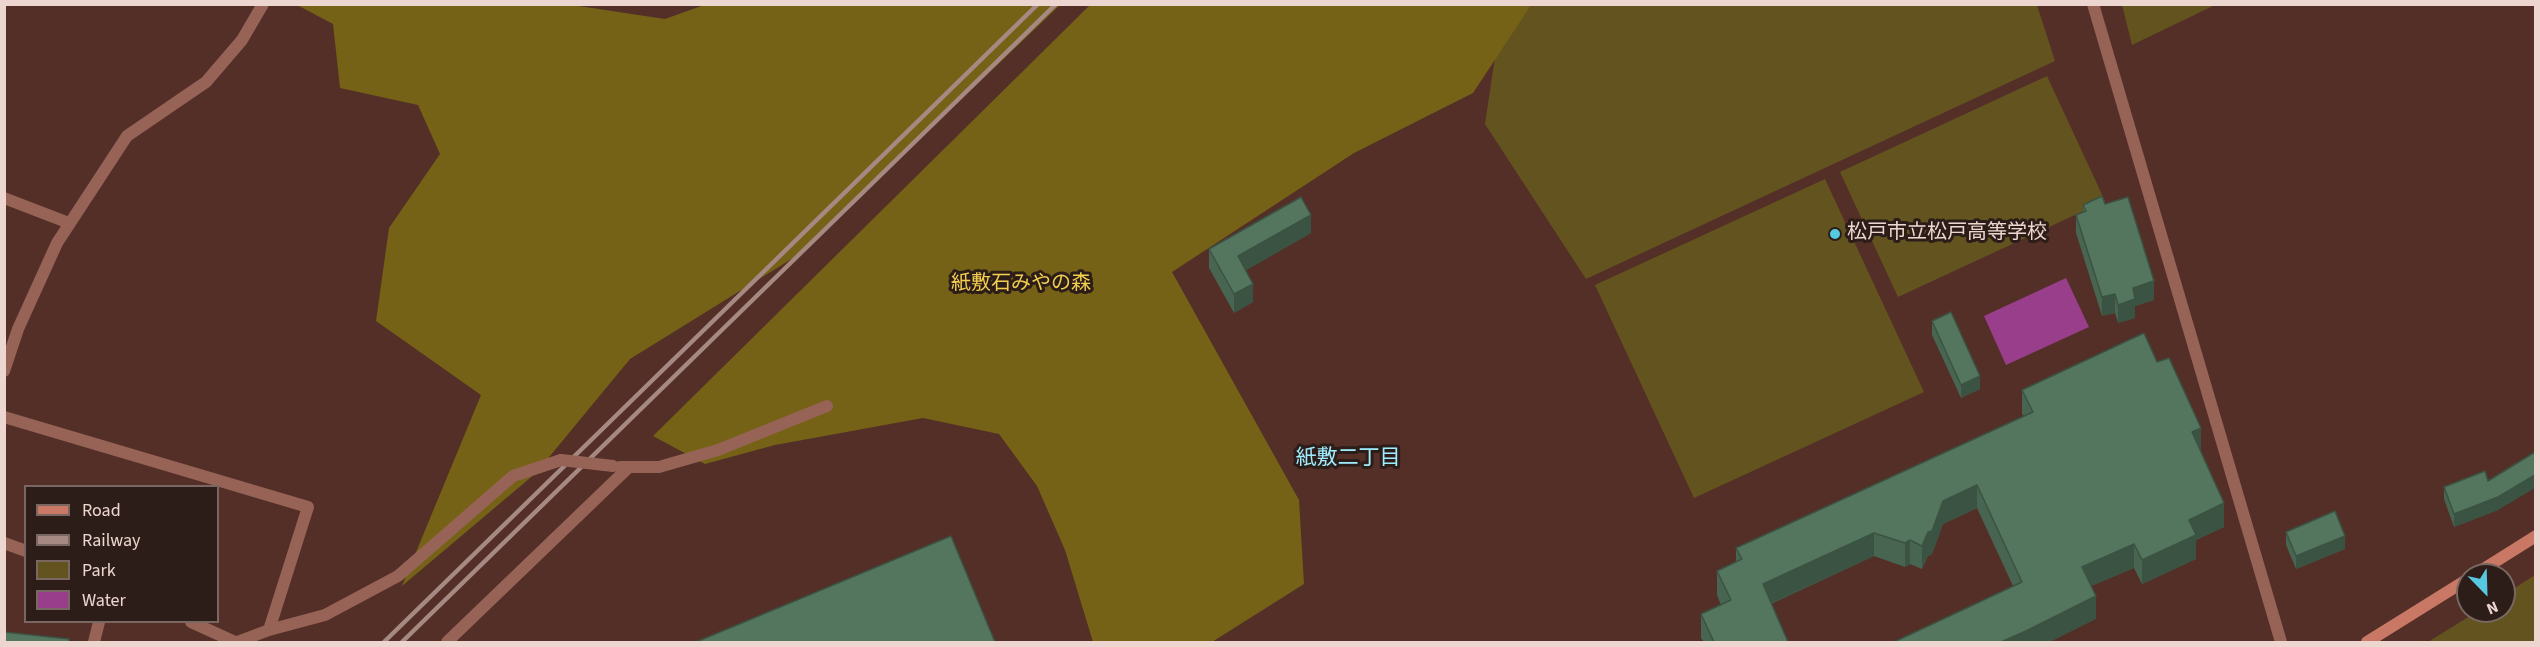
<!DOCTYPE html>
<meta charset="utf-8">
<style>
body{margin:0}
#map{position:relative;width:2540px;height:647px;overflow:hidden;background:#532f27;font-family:"Source Sans 3",sans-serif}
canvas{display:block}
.frame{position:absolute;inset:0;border:6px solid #edd6d0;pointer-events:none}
.legend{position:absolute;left:24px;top:485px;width:195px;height:138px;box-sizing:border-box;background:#2d1d19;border:2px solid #7a6762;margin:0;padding:8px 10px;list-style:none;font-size:18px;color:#edd6d0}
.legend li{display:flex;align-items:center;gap:12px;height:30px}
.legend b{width:30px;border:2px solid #7a6762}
.north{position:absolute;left:2456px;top:563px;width:60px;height:60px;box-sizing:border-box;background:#2d1d19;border:2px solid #7a6762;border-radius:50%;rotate:157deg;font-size:16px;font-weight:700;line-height:24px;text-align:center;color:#edd6d0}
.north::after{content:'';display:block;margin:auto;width:21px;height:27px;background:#56c9e1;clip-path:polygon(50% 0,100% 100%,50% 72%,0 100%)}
</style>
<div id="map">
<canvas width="2540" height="647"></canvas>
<div class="frame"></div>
<ul class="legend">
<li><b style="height:8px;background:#c97866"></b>Road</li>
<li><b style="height:8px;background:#a68982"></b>Railway</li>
<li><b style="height:16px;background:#63541f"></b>Park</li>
<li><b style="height:16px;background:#993e8b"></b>Water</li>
</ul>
<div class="north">N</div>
</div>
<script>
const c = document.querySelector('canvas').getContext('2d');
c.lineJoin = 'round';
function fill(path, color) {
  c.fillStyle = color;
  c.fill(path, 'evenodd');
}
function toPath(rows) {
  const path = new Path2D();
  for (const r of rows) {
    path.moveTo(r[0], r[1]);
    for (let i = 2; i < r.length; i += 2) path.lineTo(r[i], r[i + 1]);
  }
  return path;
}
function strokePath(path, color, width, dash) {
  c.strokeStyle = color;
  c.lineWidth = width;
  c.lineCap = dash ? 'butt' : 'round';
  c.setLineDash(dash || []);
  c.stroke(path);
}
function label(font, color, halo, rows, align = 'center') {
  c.font = font + ' "Source Sans 3","Noto Sans JP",sans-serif';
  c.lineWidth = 6;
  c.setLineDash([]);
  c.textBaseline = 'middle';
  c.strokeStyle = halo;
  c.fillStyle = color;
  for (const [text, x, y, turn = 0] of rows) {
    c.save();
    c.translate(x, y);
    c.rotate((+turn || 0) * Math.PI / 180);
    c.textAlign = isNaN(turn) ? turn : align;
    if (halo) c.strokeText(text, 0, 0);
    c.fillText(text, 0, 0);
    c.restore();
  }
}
const green = toPath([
 [1527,5,2037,5,2055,61,1586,279,1485,124,1497,44],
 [2122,5,2122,4,2215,5,2132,45],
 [2047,76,2105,201,1898,297,1840,172],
 [1825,179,1924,392,1694,498,1595,285],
 [2535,575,2535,642,2428,642,2478,611,2504,611,2504,595]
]);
const forest = toPath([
 [707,4,1060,5,798,255,630,359,536,473,402,586,481,395,376,321,389,228,440,154,418,105,340,88,333,24,297,5,572,5,665,19],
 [1090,5,1531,5,1473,93,1354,153,1172,272,1299,500,1304,584,1212,642,1093,642,1065,550,1037,486,999,434,923,418,775,445,705,464,653,436]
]);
const water = toPath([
 [2066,278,2089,327,2006,365,1984,316]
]);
const street = toPath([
 [2093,4,2281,642],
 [4,198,69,223],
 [4,371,18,329,57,243,127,136,206,82,242,40,263,4],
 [4,417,308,507,269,630],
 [620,467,659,467,718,450,827,406],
 [4,543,26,551],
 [191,622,235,642],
 [94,642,99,622],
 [237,642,269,630,325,615,398,576,513,476,561,460],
 [447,642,628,468]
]);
const secondary = toPath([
 [2474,575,2536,536],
 [2367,642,2468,579]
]);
const rail = toPath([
 [384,642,1038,4],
 [402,642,1056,4]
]);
const streetBridge = toPath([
 [561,460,613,466]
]);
const wall = toPath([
 [2105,204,2154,300,2135,306,2135,318,2118,323,2115,313,2102,316,2076,233,2076,215,2083,212,2083,205],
 [1311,233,1246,270,1253,302,1234,313,1209,268,1209,249],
 [1932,321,1980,389,1961,398,1932,335],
 [2157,362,2201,451,2224,527,2196,540,2196,559,2142,584,2134,568,2091,586,2096,619,2013,586,1977,508,1943,524,1932,554,1928,556,1922,569,1910,564,1905,567,1874,556,1771,604,1788,642,1704,642,1701,638,1701,614,1721,605,1717,595,1717,571,1736,562,1736,548,2024,416,2022,414,2022,390],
 [2444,487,2498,510,2454,527,2444,499],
 [2286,532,2345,549,2296,569,2286,545]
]);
const shadedWall = toPath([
 [1311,215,1311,233,1238,275,1238,256],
 [2154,281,2154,300,2135,306,2135,318,2118,323,2118,305,2133,288],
 [1253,284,1253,302,1234,313,1234,294],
 [2115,294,2115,313,2102,316,2102,297],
 [1980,376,1980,389,1961,398,1961,385],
 [2201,428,2201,451,2192,456,2192,432],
 [2535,475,2535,488,2498,510,2454,527,2454,514],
 [1977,485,1977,508,1943,524,1932,554,1928,556,1922,569,1922,546,1943,501],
 [2224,503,2224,527,2196,540,2196,559,2142,584,2142,560,2189,520],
 [1874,533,1874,556,1763,607,1763,584],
 [2345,536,2345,549,2296,569,2296,556],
 [1910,540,1910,564,1905,567,1905,543],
 [2134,544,2134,568,2082,590,2082,567],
 [2096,596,2096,619,2050,642,2001,642]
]);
const building = toPath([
 [2102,196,2105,204,2128,197,2154,281,2133,288,2135,299,2118,305,2115,294,2102,297,2076,215,2086,211,2083,205,2102,196],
 [1301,197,1311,215,1238,256,1253,284,1234,294,1209,249,1301,197],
 [1951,312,1980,376,1961,385,1932,321,1951,312],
 [2144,333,2157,362,2169,358,2201,428,2192,432,2224,503,2189,520,2196,535,2142,560,2134,544,2082,567,2096,596,2026,631,2001,642,1894,642,2022,582,1977,485,1943,501,1932,531,1928,532,1922,546,1910,540,1905,543,1874,533,1763,584,1788,642,1714,642,1701,614,1731,600,1717,571,1742,559,1736,548,2033,412,2022,390,2144,333],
 [2535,452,2535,475,2498,497,2454,514,2444,487,2485,471,2488,481,2535,452],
 [2335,511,2345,536,2296,556,2286,532,2335,511],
 [951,536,995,642,696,642,951,536],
 [4,632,69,639,69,642,4,642,4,632]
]);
const markers = [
 [1835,234,6,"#56c9e1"]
];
const poiNames = [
 ["松戸市立松戸高等学校",1847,234]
];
const parkNames = [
 ["紙敷石みやの森",1021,285]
];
const neighbourhoodNames = [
 ["紙敷二丁目",1348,459]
];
fill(green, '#63541f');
fill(forest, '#756217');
fill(water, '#993e8b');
strokePath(street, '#976357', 12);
strokePath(secondary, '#c97866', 12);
strokePath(rail, '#a68982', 4.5);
strokePath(streetBridge, '#976357', 12);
fill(wall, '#486551');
fill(shadedWall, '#3b5342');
fill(building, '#54765e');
strokePath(building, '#3b5342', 1.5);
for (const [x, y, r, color] of markers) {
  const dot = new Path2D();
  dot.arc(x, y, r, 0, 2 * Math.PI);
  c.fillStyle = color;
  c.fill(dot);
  strokePath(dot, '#2d1d19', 2);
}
label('20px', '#edd6d0', '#2d1d19', poiNames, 'left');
label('20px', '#f1ce4e', '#2d1d19', parkNames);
label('21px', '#9fecfe', '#2d1d19', neighbourhoodNames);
</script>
